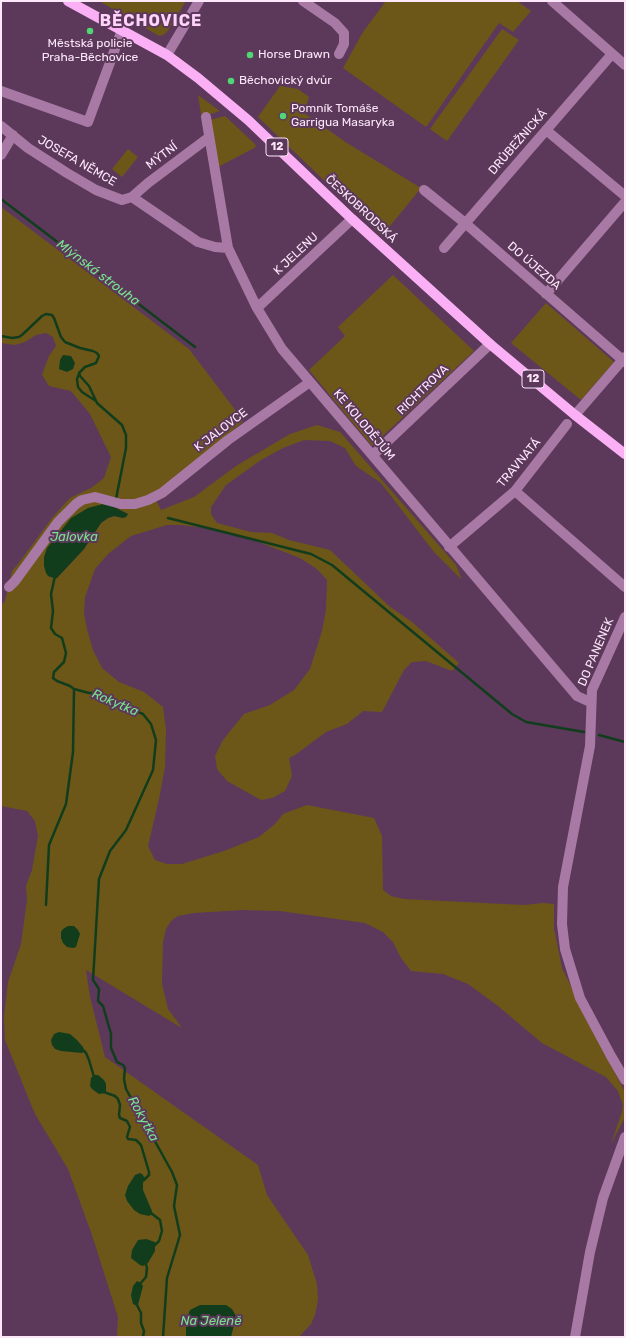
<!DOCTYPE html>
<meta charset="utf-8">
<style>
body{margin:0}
#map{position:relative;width:626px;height:1338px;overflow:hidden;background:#5c395a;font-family:Rubik,sans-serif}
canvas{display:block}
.frame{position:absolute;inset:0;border:2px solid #fde7fb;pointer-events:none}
</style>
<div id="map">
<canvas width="626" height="1338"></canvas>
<div class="frame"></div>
</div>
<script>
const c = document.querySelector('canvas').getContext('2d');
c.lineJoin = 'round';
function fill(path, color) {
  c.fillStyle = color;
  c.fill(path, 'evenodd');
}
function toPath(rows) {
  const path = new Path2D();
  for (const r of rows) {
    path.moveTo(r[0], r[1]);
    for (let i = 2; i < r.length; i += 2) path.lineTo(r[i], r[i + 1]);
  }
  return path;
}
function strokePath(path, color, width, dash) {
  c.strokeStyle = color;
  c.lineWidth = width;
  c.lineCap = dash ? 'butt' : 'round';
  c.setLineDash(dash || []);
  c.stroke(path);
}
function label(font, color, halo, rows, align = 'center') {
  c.font = font + ' Rubik,sans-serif';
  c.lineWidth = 4;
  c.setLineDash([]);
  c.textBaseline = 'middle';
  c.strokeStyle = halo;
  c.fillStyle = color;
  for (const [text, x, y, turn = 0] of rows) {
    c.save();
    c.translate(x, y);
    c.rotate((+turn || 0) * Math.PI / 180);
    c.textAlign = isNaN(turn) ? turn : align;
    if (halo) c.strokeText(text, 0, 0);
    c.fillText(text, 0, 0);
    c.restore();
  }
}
const green = toPath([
 [99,1,186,1,167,32,163,35,159,36],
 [386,1,517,1,531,11,513,32,499,23,426,127,343,68,363,32],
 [502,29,519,40,447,141,430,129],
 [280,86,298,89,309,97,304,113,347,143,421,188,382,236,258,117],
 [198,95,220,111,211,114,201,114],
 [225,116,255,144,256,147,218,167,210,120],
 [128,149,138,157,122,177,112,169],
 [1,207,189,349,233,407,243,422,153,494,161,510,194,497,236,466,290,434,317,425,340,432,456,565,462,580,434,552,381,483,356,466,345,448,330,441,304,440,283,448,261,460,226,485,211,507,211,514,217,523,251,532,272,533,289,540,330,550,389,606,412,622,459,663,452,671,426,661,412,662,404,670,382,712,363,711,347,724,326,732,295,755,289,758,292,776,285,791,272,798,261,800,227,781,217,769,215,756,223,740,244,714,270,705,294,690,310,669,322,631,326,610,327,580,317,569,300,558,256,541,206,528,181,525,167,525,131,536,108,554,95,569,85,597,84,613,87,629,93,650,102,668,119,682,144,692,163,707,166,729,165,767,159,799,148,846,155,860,167,864,182,864,224,851,259,837,275,824,283,814,307,805,374,818,382,836,383,890,391,896,404,899,524,905,543,903,554,904,554,928,562,968,602,1049,624,1090,625,1117,611,1144,622,1112,623,1105,618,1091,606,1077,542,1043,498,1006,468,984,443,974,411,971,401,958,393,942,383,932,365,923,280,911,243,910,194,913,178,916,171,921,166,929,163,942,162,984,168,1009,182,1028,86,970,90,997,105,1057,258,1165,267,1195,308,1255,317,1284,318,1300,315,1315,311,1324,299,1337,231,1337,236,1316,186,1320,186,1337,117,1337,118,1317,92,1235,68,1169,35,1114,5,1040,4,1016,8,982,21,944,27,900,26,886,32,870,38,836,35,821,27,811,1,806,1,605,5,601,12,571,18,564,52,518,70,498,91,488,104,478,111,457,90,414,71,391,49,386,42,375,49,356,56,346,53,337,46,333,36,335,25,342,15,345,1,343],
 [110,505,128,514,123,518,114,516,108,518,101,523,84,549,57,578,55,578,48,576],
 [393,275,474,351,372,446,309,370,345,336,338,327],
 [546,303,614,362,581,400,511,343]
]);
const water = toPath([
 [63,355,71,356,75,363,73,369,67,372,59,369,60,360],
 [103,504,110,505,128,514,126,517,123,518,114,516,108,518,101,523,84,549,57,578,54,579,54,578,48,576,46,573,44,566,44,557,47,548,71,518,88,508],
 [68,926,74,926,78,930,80,934,76,947,73,948,67,947,63,943,61,938,61,932,63,929],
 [59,1032,70,1034,77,1040,83,1047,84,1051,82,1053,61,1051,55,1049,52,1045,51,1040,54,1034],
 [94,1075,98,1075,104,1080,106,1084,106,1093,99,1094,92,1089,90,1086,91,1078],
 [140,1173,142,1174,145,1178,143,1183,143,1190,152,1211,152,1214,149,1216,140,1214,134,1210,127,1201,125,1195,128,1186,135,1175],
 [146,1239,155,1242,155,1251,148,1263,143,1266,140,1265,131,1258,132,1250,138,1240],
 [137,1281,141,1283,143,1286,138,1305,137,1306,133,1304,131,1295,133,1286],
 [200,1305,226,1305,232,1309,236,1316,231,1337,186,1337,186,1320,190,1310]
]);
const stream = toPath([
 [1,199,195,347],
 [1,336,12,338,19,337,23,334,42,316,46,314,52,315,54,318,61,337,65,342,80,348,93,351,97,353,99,356,96,363,85,367,79,373,80,376,89,386,97,403,122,425,126,435,126,448,116,499],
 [79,374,77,379,78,387,82,392,96,401],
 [168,518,311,554,332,565,512,714,526,722,584,732],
 [55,576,51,594,53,611,51,628,55,634,62,638,66,653,64,662,54,672,53,678,57,681,70,686,74,689,89,693,98,693,109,698,116,705,124,709,133,710,143,714,151,724,156,740,153,770,126,830,110,851,99,879,93,980,99,989,98,1001,103,1006,111,1034,111,1048,117,1062,123,1065,125,1068,124,1079,126,1089,172,1172,177,1185,174,1206,180,1235,167,1278,163,1337],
 [599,735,625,742],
 [46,905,49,845,66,804,73,752,74,689],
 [82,1049,86,1053,89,1060,94,1077],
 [104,1092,115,1096,118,1099,120,1105,119,1115,120,1118,127,1121,130,1127,127,1137,128,1139,136,1140,141,1145,149,1172,149,1175,144,1180],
 [151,1213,160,1220,162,1231,159,1241,154,1246],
 [139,1285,146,1277,147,1268,145,1261],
 [136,1303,141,1313,141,1323,144,1331,143,1337]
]);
const minor = toPath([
 [303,1,335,23,344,33,344,44,339,54],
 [552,1,625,65],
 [167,55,199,1],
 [1,91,88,122,122,30],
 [206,117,228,248,257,308,282,349,577,696,590,702],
 [1,126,28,148,67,173,96,190,122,200,132,197,148,183,208,138],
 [546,130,625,196],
 [1,155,13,135],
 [424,190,465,223,625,362],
 [132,197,198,242,215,247,228,248],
 [444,248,612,54],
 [546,294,625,202],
 [257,308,352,219],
 [575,415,625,357],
 [373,455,490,344],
 [515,491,625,587],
 [449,547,515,491,567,424],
 [9,587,15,581,58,522,76,504,82,500,95,497,121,504,135,504,148,500,162,493,228,440,310,382],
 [625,617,592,690,590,746,563,887,562,924,565,949,580,998,611,1056,625,1080],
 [575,1337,590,1252,603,1198,625,1137]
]);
const major = toPath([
 [68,1,167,55,198,78,248,120,352,219,490,344,575,415,625,454]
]);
const markers = [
 [90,31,4,"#50d674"],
 [250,55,4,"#50d674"],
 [231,81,4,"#50d674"],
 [283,116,4,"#50d674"]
];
const shields = [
 [277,147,22],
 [533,379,22]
];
const shieldNames = [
 ["12",277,147],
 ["12",533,379]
];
const poiNames = [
 ["Městská policie",90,44,"center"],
 ["Praha-Běchovice",90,58,"center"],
 ["Horse Drawn",258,55],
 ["Běchovický dvůr",239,81],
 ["Pomník Tomáše",291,109],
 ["Garrigua Masaryka",291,123]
];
const streetNames = [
 ["DRŮBEŽNICKÁ",518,142,-49],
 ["MÝTNÍ",162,156,-37],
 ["JOSEFA NĚMCE",77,161,30],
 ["ČESKOBRODSKÁ",361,209,43],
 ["K JELENU",296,254,-43],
 ["DO ÚJEZDA",534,266,41],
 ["RICHTROVA",423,390,-44],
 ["KE KOLODĚJŮM",364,425,50],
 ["K JALOVCE",221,430,-37],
 ["TRAVNATÁ",519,463,-50],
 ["DO PANENEK",596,652,-67]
];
const waterNames = [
 ["Mlýnská strouha",98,273,37],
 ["Jalovka",74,537],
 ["Rokytka",115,703,23],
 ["Rokytka",143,1119,61],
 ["Na Jeleně",211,1321]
];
const districtNames = [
 ["BĚCHOVICE",151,21]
];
fill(green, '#6d5718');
fill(water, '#113d1d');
strokePath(stream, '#113d1d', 2.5);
strokePath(minor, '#a879a4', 10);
strokePath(major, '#fbb0f6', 10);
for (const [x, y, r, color] of markers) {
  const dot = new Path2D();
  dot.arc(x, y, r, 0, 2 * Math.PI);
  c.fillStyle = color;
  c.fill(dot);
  strokePath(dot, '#5c395a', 1.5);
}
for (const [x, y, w] of shields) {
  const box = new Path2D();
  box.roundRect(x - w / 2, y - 9, w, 18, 3);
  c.fillStyle = '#5c395a';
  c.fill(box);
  strokePath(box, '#fde7fb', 1);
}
label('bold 11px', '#fde7fb', null, shieldNames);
label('12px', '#fde7fb', '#5c395a', poiNames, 'left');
label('12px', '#fde7fb', '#5c395a', streetNames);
label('italic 13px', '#78e38f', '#5c395a', waterNames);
c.letterSpacing = '1px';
label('bold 16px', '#ffd3fb', '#5c395a', districtNames);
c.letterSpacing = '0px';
</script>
